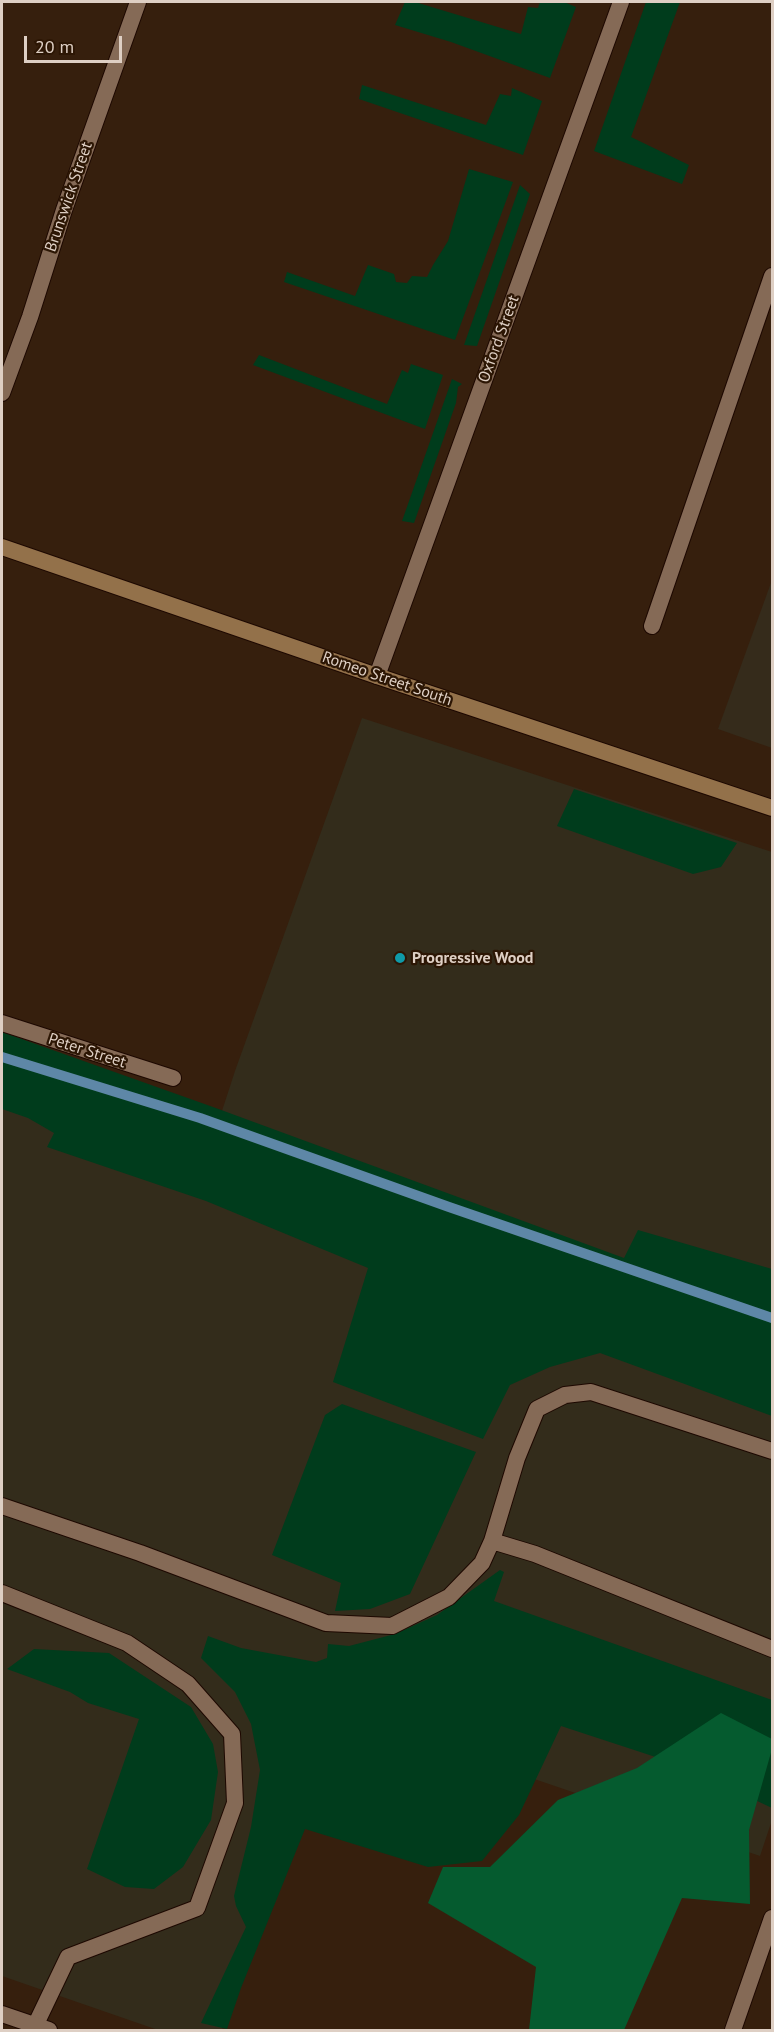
<!DOCTYPE html>
<style>
body{margin:0}
#map{position:relative;width:774px;height:2032px;overflow:hidden;background:#361f0d;font-family:"PT Sans",sans-serif}
canvas{display:block}
.frame{position:absolute;inset:0;border:3px solid #decfc4;pointer-events:none}
.scale{position:absolute;left:24px;top:36px;width:98px;height:27px;box-sizing:border-box;border:3px solid #decfc4;border-top:0;padding-left:8px;font-size:18px;line-height:21px;white-space:nowrap;color:#decfc4;-webkit-text-stroke:4px #2c1604;paint-order:stroke}
</style>
<div id="map">
<canvas width="774" height="2032"></canvas>
<div class="frame"></div>
<div class="scale">20 m</div>
</div>
<script>
const c = document.querySelector('canvas').getContext('2d');
c.lineJoin = 'round';
function fill(path, color) {
  c.fillStyle = color;
  c.fill(path, 'evenodd');
}
function toPath(rows) {
  const path = new Path2D();
  for (const r of rows) {
    path.moveTo(r[0], r[1]);
    for (let i = 2; i < r.length; i += 2) path.lineTo(r[i], r[i + 1]);
  }
  return path;
}
function strokePath(path, color, width, dash) {
  c.strokeStyle = color;
  c.lineWidth = width;
  c.lineCap = dash ? 'butt' : 'round';
  c.setLineDash(dash || []);
  c.stroke(path);
}
function label(font, color, halo, rows, align = 'center') {
  c.font = font + ' "PT Sans",sans-serif';
  c.lineWidth = 4.5;
  c.setLineDash([]);
  c.textBaseline = 'middle';
  c.strokeStyle = halo;
  c.fillStyle = color;
  for (const [text, x, y, turn = 0] of rows) {
    c.save();
    c.translate(x, y);
    c.rotate((+turn || 0) * Math.PI / 180);
    c.textAlign = isNaN(turn) ? turn : align;
    if (halo) c.strokeText(text, 0, 0);
    c.fillText(text, 0, 0);
    c.restore();
  }
}
const commercial = toPath([
 [772,580,772,748,718,729]
]);
const industrial = toPath([
 [362,718,772,852,772,1820,760,1856,338,1712,222,2030,158,2030,2,1976,2,1092,206,1160,235,1071]
]);
const green = toPath([
 [405,2,415,2,521,34,528,7,538,8,540,2,564,2,576,7,550,78,451,42,395,25],
 [646,2,680,2,631,137,689,165,682,184,594,151],
 [362,85,486,125,500,94,511,96,512,88,542,101,523,155,359,99],
 [469,169,513,182,455,340,284,282,287,272,355,296,368,265,394,274,396,282,407,283,412,276,427,277,433,265,448,241],
 [520,185,530,194,477,346,464,345],
 [259,355,387,404,402,370,408,373,411,364,443,375,425,429,253,365],
 [452,379,462,384,458,387,456,403,414,523,402,521],
 [574,789,737,843,721,867,693,874,557,826],
 [2,1032,213,1107,624,1258,638,1230,772,1269,772,1416,600,1353,550,1367,510,1385,483,1439,333,1382,368,1268,206,1201,47,1147,54,1133,28,1118,2,1109],
 [342,1404,476,1452,410,1594,370,1609,335,1611,341,1583,272,1555,325,1415],
 [500,1570,504,1572,494,1601,772,1700,772,1808,683,1766,561,1726,519,1815,482,1861,428,1867,305,1829,241,1988,227,2029,201,2023,246,1927,236,1906,234,1896,251,1827,260,1770,251,1724,235,1692,201,1658,208,1636,241,1648,316,1662,327,1658,328,1644,349,1646,395,1634,437,1615],
 [34,1649,109,1653,191,1707,213,1744,218,1772,211,1820,183,1867,154,1889,125,1887,87,1869,139,1719,88,1703,70,1692,7,1669]
]);
const forest = toPath([
 [721,1713,772,1739,772,1749,749,1830,750,1904,682,1898,624,2030,529,2030,536,1967,428,1903,443,1867,490,1867,558,1800,637,1768]
]);
const stream = toPath([
 [2,1057,200,1118,449,1207,772,1318]
]);
const service = toPath([
 [652,626,772,276],
 [772,1451,591,1392,565,1395,537,1409,517,1458,492,1541,535,1554,772,1649],
 [2,1506,140,1553,326,1623,392,1626,449,1597,482,1563,492,1541],
 [2,1593,127,1643,188,1684,232,1734,235,1803,197,1908,68,1957,35,2026]
]);
const minor = toPath([
 [2,393,30,317,64,210,138,2],
 [377,676,621,2],
 [2,1023,173,1078],
 [2,2014,49,2030]
]);
const tertiary = toPath([
 [733,2030,772,1918]
]);
const secondary = toPath([
 [2,547,377,676,772,808]
]);
const markers = [
 [400,958,6,"#0f9aa8"]
];
const streetNames = [
 ["Brunswick Street",69,197,-71],
 ["Oxford Street",499,339,-70],
 ["Romeo Street South",387,679,19],
 ["Peter Street",87,1051,18]
];
const poiNames = [
 ["Progressive Wood",412,958]
];
fill(commercial, '#352b1b');
fill(industrial, '#332c1b');
fill(green, '#003c1c');
fill(forest, '#055b2f');
strokePath(stream, '#5e87a7', 10);
strokePath(service, '#1d0800', 18);
strokePath(minor, '#1d0800', 18);
strokePath(tertiary, '#1d0800', 18);
strokePath(secondary, '#1d0800', 18);
strokePath(service, '#856a56', 16);
strokePath(minor, '#856a56', 16);
strokePath(tertiary, '#856a56', 16);
strokePath(secondary, '#93714a', 16);
for (const [x, y, r, color] of markers) {
  const dot = new Path2D();
  dot.arc(x, y, r, 0, 2 * Math.PI);
  c.fillStyle = color;
  c.fill(dot);
  strokePath(dot, '#2c1604', 2);
}
label('16px', '#decfc4', '#2c1604', streetNames);
label('bold 16px', '#decfc4', '#2c1604', poiNames, 'left');
</script>
